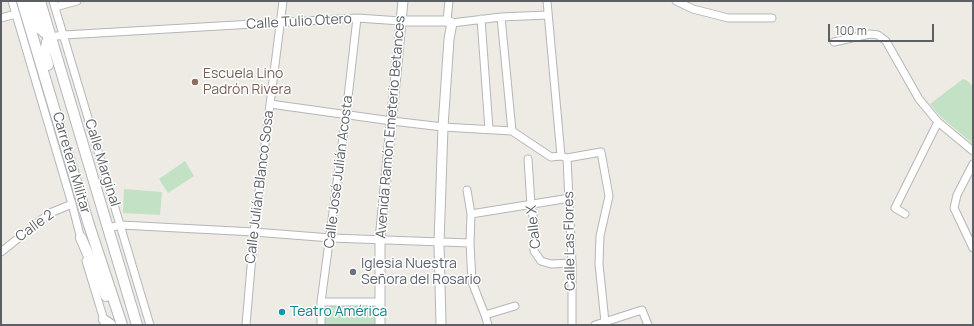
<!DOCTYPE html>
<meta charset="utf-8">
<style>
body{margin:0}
#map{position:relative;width:974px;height:326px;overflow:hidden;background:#edebe4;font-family:Manrope,sans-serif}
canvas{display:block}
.frame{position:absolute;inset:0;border:2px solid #5c5f63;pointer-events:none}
.scale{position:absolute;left:828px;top:24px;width:106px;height:18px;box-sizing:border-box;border:2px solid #5c5f63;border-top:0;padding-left:5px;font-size:12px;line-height:14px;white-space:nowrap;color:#5c5f63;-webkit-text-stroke:3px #fff;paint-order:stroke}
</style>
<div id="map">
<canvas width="974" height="326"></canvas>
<div class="frame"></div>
<div class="scale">100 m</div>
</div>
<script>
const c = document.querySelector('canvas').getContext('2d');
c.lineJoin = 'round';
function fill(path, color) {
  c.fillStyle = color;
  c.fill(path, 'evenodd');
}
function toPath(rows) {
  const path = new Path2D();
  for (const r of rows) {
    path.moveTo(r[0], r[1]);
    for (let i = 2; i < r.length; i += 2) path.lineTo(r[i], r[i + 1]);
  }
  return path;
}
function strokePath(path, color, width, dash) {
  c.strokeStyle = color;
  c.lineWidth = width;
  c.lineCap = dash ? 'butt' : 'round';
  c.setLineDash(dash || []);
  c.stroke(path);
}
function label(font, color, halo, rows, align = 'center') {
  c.font = font + ' Manrope,sans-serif';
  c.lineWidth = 3;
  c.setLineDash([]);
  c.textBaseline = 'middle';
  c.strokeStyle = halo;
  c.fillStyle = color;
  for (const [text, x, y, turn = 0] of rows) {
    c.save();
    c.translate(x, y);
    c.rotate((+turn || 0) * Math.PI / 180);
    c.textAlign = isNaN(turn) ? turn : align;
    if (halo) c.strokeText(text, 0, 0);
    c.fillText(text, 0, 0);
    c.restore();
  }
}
const green = toPath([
 [963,79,966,80,973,86,973,144,940,116,930,104],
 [185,161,194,176,168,193,159,179],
 [124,189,162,192,160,215,123,213],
 [325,304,379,304,379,325,325,325]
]);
const minor = toPath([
 [12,1,72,204,82,243],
 [53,1,150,325],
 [547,1,561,156],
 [676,1,693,9,728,18,772,18],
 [55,7,77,1],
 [501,17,512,131],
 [1,18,16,14],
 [481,19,489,129],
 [447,21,449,1],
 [452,23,501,17,547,15],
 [50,37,64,35,357,18,401,21],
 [834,42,870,34,878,35,886,41,919,99,938,122,973,151],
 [270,104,392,121,443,127,512,131,551,157,561,156,567,158,601,152,609,196,600,236,599,264,605,322],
 [567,158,572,263,572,325],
 [528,159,531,205,535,227,534,251,541,261,551,264,572,263],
 [973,164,957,195,954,208,973,248],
 [467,190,471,214,470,243,472,282,485,315,488,325],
 [471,214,570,198],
 [905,214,895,208,938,122],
 [108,228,121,225,254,232,331,238,470,243],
 [1,252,50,213,72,204],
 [86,261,104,320],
 [321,302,380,302],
 [485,315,515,306],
 [246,325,254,232,283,1],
 [321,325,321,302,346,115,357,18],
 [595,325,642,310,648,325]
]);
const tertiary = toPath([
 [401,21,447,21,452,23,449,39,443,127,439,243,441,325],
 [380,325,380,240,403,1]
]);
const secondary = toPath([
 [22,1,89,225,122,325],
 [30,1,38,27,50,37],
 [40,1,137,325],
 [48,65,45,53,47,42,50,37],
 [81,238,106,296],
 [104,320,111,325]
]);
const markers = [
 [195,82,4,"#8d6e63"],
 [353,272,4,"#6b7280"],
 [282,312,4,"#0f9aa8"]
];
const streetNames = [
 ["Calle Tulio Otero",299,22,-3],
 ["Avenida Ramón Emeterio Betances",391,127,-85],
 ["Carretera Militar",71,163,74],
 ["Calle Marginal",102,163,73],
 ["Calle José Julián Acosta",339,172,-83],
 ["Calle Julián Blanco Sosa",260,187,-83],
 ["Calle 2",35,226,-36],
 ["Calle X",534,227,-96],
 ["Calle Las Flores",570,241,-91]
];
const educationNames = [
 ["Escuela Lino",203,74],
 ["Padrón Rivera",203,90]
];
const worshipNames = [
 ["Iglesia Nuestra",361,264],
 ["Señora del Rosario",361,280]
];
const cultureNames = [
 ["Teatro América",290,312]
];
fill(green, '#c3e1c5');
strokePath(minor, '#b4b6b9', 9);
strokePath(tertiary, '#b4b6b9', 11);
strokePath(secondary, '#b3b6ba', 12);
strokePath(minor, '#fff', 7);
strokePath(tertiary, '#fff', 9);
strokePath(secondary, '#fff', 10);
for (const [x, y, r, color] of markers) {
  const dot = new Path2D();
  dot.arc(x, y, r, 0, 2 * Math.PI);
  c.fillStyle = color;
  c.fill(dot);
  strokePath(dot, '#fff', 1.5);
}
label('14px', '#5c5f63', '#fff', streetNames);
label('14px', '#785e54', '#fff', educationNames, 'left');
label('14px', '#5b616d', '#fff', worshipNames, 'left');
label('14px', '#0d838f', '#fff', cultureNames, 'left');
</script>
